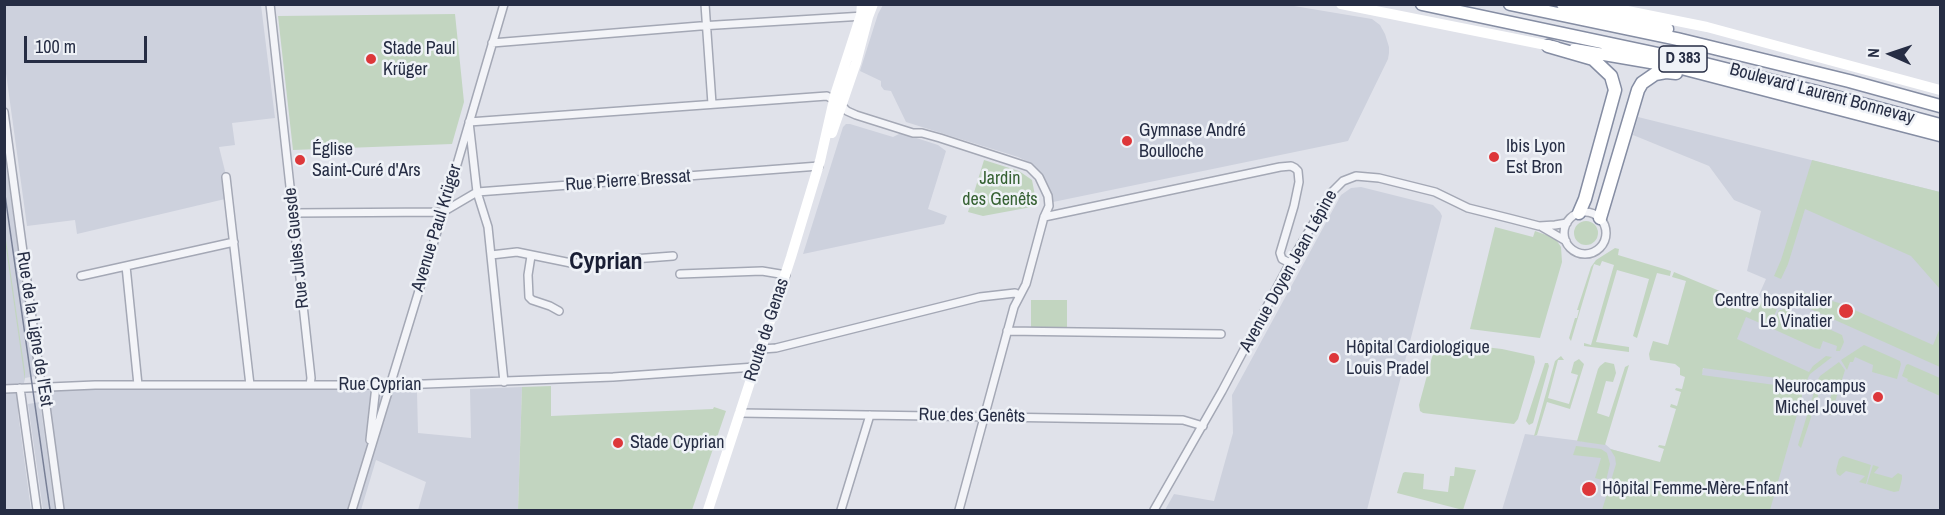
<!DOCTYPE html>
<meta charset="utf-8">
<style>
body{margin:0}
#map{position:relative;width:1945px;height:515px;overflow:hidden;background:#e0e2ea;font-family:"Archivo Narrow",sans-serif}
canvas{display:block}
.frame{position:absolute;inset:0;border:6px solid #262d44;pointer-events:none}
.north{position:absolute;left:1861px;top:24px;width:60px;height:60px;-webkit-text-stroke:4px #eff2f7;paint-order:stroke;rotate:273deg;font-size:16px;font-weight:700;line-height:24px;text-align:center;color:#262d44}
.north::after{content:'';display:block;margin:auto;width:21px;height:27px;background:#262d44;clip-path:polygon(50% 0,100% 100%,50% 72%,0 100%)}
.scale{position:absolute;left:24px;top:36px;width:123px;height:27px;box-sizing:border-box;border:3px solid #262d44;border-top:0;padding-left:8px;font-size:18px;line-height:21px;white-space:nowrap;color:#262d44;-webkit-text-stroke:4px #eff2f7;paint-order:stroke}
</style>
<div id="map">
<canvas width="1945" height="515"></canvas>
<div class="frame"></div>
<div class="north">N</div>
<div class="scale">100 m</div>
</div>
<script>
const c = document.querySelector('canvas').getContext('2d');
c.lineJoin = 'round';
function fill(path, color) {
  c.fillStyle = color;
  c.fill(path, 'evenodd');
}
function toPath(rows) {
  const path = new Path2D();
  for (const r of rows) {
    if (r.length === 3) {
      path.moveTo(r[0] + r[2], r[1]);
      path.arc(r[0], r[1], r[2], 0, 2 * Math.PI);
      continue;
    }
    path.moveTo(r[0], r[1]);
    for (let i = 2; i < r.length; i += 2) path.lineTo(r[i], r[i + 1]);
  }
  return path;
}
function strokePath(path, color, width, dash) {
  c.strokeStyle = color;
  c.lineWidth = width;
  c.lineCap = dash ? 'butt' : 'round';
  c.setLineDash(dash || []);
  c.stroke(path);
}
function label(font, color, halo, rows, align = 'center') {
  c.font = font + ' "Archivo Narrow",sans-serif';
  c.lineWidth = 5;
  c.setLineDash([]);
  c.textBaseline = 'middle';
  c.strokeStyle = halo;
  c.fillStyle = color;
  for (const [text, x, y, turn = 0] of rows) {
    c.save();
    c.translate(x, y);
    c.rotate((+turn || 0) * Math.PI / 180);
    c.textAlign = isNaN(turn) ? turn : align;
    if (halo) c.strokeText(text, 0, 0);
    c.fillText(text, 0, 0);
    c.restore();
  }
}
const built = toPath([
 [4,5,261,5,275,118,232,123,235,145,219,147,226,175,222,176,225,199,77,234,75,220,27,226,5,66],
 [883,5,1288,5,1372,19,1380,25,1385,34,1389,47,1389,53,1388,59,1348,141,1053,202,1051,193,1045,180,1029,162,1018,157,906,122,891,91,884,90,881,86,881,81,860,71,878,14],
 [1638,117,1940,192,1940,510,1502,510,1525,434,1605,444,1611,449,1674,468,1704,366,1737,308,1751,313,1766,279,1747,271,1761,211,1734,200,1709,166,1633,135],
 [846,124,850,124,893,137,901,133,938,145,946,151,928,209,947,216,944,224,803,254,843,127],
 [4,150,36,376,25,378,18,413,31,510,5,510],
 [1361,187,1433,205,1440,212,1442,216,1367,510,1165,510,1174,494,1214,501,1233,433,1232,395,1341,195,1351,188],
 [47,387,362,387,396,392,417,392,418,433,471,438,470,389,522,387,518,510,418,510,426,482,376,460,361,510,64,510],
 [40,402,55,510,43,510,28,404]
]);
const green = toPath([
 [455,14,464,102,452,144,293,150,278,16],
 [984,160,1019,171,1032,180,1037,206,983,216,968,212],
 [1812,160,1940,192,1940,289,1911,256,1805,209,1788,264,1781,279,1774,276,1781,260],
 [1586,233,12],
 [4,226,25,372,25,381,5,241],
 [1495,227,1533,237,1535,231,1552,237,1557,241,1561,247,1562,262,1540,338,1470,329],
 [1615,248,1619,249,1618,255,1671,271,1670,276,1657,273,1637,338,1633,336,1649,279,1617,270,1596,342,1629,347,1629,352,1584,346,1584,343,1591,345,1614,265,1602,261,1600,266,1594,264,1571,341,1569,338,1575,318,1577,318,1579,310,1577,310,1591,267,1596,260],
 [1674,272,1739,299,1737,308,1750,313,1753,308,1758,309,1761,302,1777,309,1774,316,1770,315,1767,323,1770,325,1769,327,1746,317,1737,339,1809,372,1813,366,1826,356,1832,357,1810,374,1806,382,1703,368,1702,375,1797,388,1802,393,1802,397,1770,510,1602,510,1616,464,1615,457,1610,449,1660,462,1664,449,1658,447,1659,445,1665,446,1676,409,1670,407,1671,404,1677,406,1681,392,1675,390,1676,388,1682,389,1685,377,1680,375,1680,368,1675,364,1650,360,1649,354,1653,341,1668,345,1686,281,1672,277],
 [1802,292,1839,303,1933,345,1940,328,1940,367,1797,303],
 [1031,300,1067,300,1067,329,1031,328],
 [1783,308,1842,335,1844,342,1840,351,1836,351,1837,346,1823,341,1820,349,1815,348,1771,328,1779,310,1782,310],
 [1443,342,1502,349,1534,356,1535,362,1518,419,1514,424,1423,413,1420,411,1419,405,1432,357,1437,345],
 [1864,345,1900,361,1901,364,1897,379,1872,372,1873,365,1855,357,1853,362,1850,362,1847,370,1841,360],
 [1561,356,1564,360,1558,360,1548,398,1569,404,1578,375,1571,373,1574,362,1579,359,1584,364,1570,409,1547,402,1537,435,1534,436,1555,361],
 [1605,362,1614,364,1616,373,1613,382,1606,381,1597,413,1609,417,1625,367,1629,365,1605,445,1577,441,1598,369,1600,366],
 [1839,362,1845,370,1831,415,1820,411,1821,407,1827,408,1835,383,1825,380,1820,384,1816,383,1820,376],
 [1545,363,1548,363,1549,366,1533,423,1529,425,1526,421],
 [1908,364,1940,378,1940,396,1907,381,1908,379,1902,376,1906,365],
 [551,386,551,416,713,409,714,407,726,411,692,510,518,510,522,387],
 [1814,392,1818,392,1818,396,1801,448,1798,445],
 [1576,446,1601,449,1607,453,1610,464,1606,481,1595,478,1601,458,1573,455],
 [1843,456,1871,465,1866,484,1859,482,1865,476,1846,471,1840,476,1837,474,1836,470,1839,459],
 [1873,465,1879,467,1874,473,1892,478,1898,473,1902,475,1902,479,1899,491,1894,492,1867,484],
 [1455,467,1476,470,1463,510,1397,493,1403,473,1405,472,1424,474,1423,489,1448,492,1450,476,1454,476]
]);
const minor = toPath([
 [270,4,311,378,310,385],
 [705,4,712,104],
 [492,43,700,26,864,16],
 [842,106,847,111,856,115,913,133,922,133,940,138,1023,165,1029,167,1039,177,1048,196,1049,206,1044,217,1026,284,1014,307,959,510],
 [4,112,40,377,45,399,60,510],
 [226,177,250,385],
 [1585,233,21],
 [294,213,443,212,477,192,819,166],
 [1044,217,1280,167,1291,166,1295,168,1298,171,1299,182,1294,206,1280,253,1282,259,1290,263],
 [1542,227,1566,241],
 [491,255,517,252,571,263,580,263,673,256],
 [531,256,528,275,529,297,532,300,550,306,559,311],
 [126,266,138,385],
 [680,274,762,271,786,275],
 [81,276,234,242],
 [1007,331,1221,334],
 [762,349,776,348,980,297,1015,293,1019,295],
 [504,382,488,227,477,192,469,122,827,96,834,100],
 [20,388,37,510],
 [4,389,95,385,398,385,613,377,755,367],
 [740,413,1183,420,1203,426],
 [370,440,376,386],
 [352,510,443,212,504,4],
 [841,510,870,415],
 [1154,510,1222,391,1290,263,1332,192,1343,181,1356,176,1379,178,1435,192,1468,208,1512,219,1539,226,1555,225,1567,223]
]);
const secondary = toPath([
 [1341,4,1556,47],
 [1593,4,1707,27,1940,90],
 [1574,49,1604,54],
 [832,133,856,63,868,17,873,4],
 [708,510,791,257,820,161,835,95,861,15,862,4]
]);
const trunk = toPath([
 [1422,4,1705,64,1821,93,1940,125],
 [1510,4,1677,39,1849,81,1940,106],
 [1563,4,1667,29],
 [1548,46,1593,59,1611,76,1615,90,1585,199,1579,213],
 [1604,54,1674,66,1940,135],
 [1600,218,1638,90,1642,83,1655,74,1666,72,1676,73]
]);
const tram = toPath([
 [4,188,50,510]
]);
const markers = [
 [371,59,6,"#dd373a"],
 [1127,141,6,"#dd373a"],
 [1494,157,6,"#dd373a"],
 [300,160,6,"#dd373a"],
 [1846,311,8,"#dd373a"],
 [1334,358,6,"#dd373a"],
 [1878,397,6,"#dd373a"],
 [618,443,6,"#dd373a"],
 [1589,489,8,"#dd373a"]
];
const shields = [
 [1683,59,48]
];
const shieldNames = [
 ["D 383",1683,59]
];
const poiNames = [
 ["Stade Paul",383,49],
 ["Krüger",383,70],
 ["Gymnase André",1139,131],
 ["Boulloche",1139,152],
 ["Ibis Lyon",1506,147],
 ["Est Bron",1506,168],
 ["Église",312,150],
 ["Saint-Curé d'Ars",312,171],
 ["Centre hospitalier",1832,301,"right"],
 ["Le Vinatier",1832,322,"right"],
 ["Hôpital Cardiologique",1346,348],
 ["Louis Pradel",1346,369],
 ["Neurocampus",1866,387,"right"],
 ["Michel Jouvet",1866,408,"right"],
 ["Stade Cyprian",630,443],
 ["Hôpital Femme-Mère-Enfant",1602,489]
];
const streetNames = [
 ["Boulevard Laurent Bonnevay",1822,94,15],
 ["Rue Pierre Bressat",628,181,-4],
 ["Avenue Paul Krüger",437,228,-73],
 ["Rue Jules Guesde",297,248,-96],
 ["Avenue Doyen Jean Lépine",1289,271,-61],
 ["Rue de la Ligne de l'Est",34,329,81],
 ["Route de Genas",767,330,-72],
 ["Rue Cyprian",380,385],
 ["Rue des Genêts",972,416,1]
];
const parkNames = [
 ["Jardin",1000,179],
 ["des Genêts",1000,200]
];
const districtNames = [
 ["Cyprian",606,263]
];
fill(built, '#cdd1dd');
fill(green, '#c2d5c0');
strokePath(minor, '#a4a8b5', 10);
strokePath(trunk, '#858da3', 15);
strokePath(minor, '#f3f4f8', 7);
strokePath(secondary, '#fff', 10);
strokePath(trunk, '#fff', 12);
strokePath(tram, '#777f96', 1.5);
for (const [x, y, r, color] of markers) {
  const dot = new Path2D();
  dot.arc(x, y, r, 0, 2 * Math.PI);
  c.fillStyle = color;
  c.fill(dot);
  strokePath(dot, '#eff2f7', 2);
}
for (const [x, y, w] of shields) {
  const box = new Path2D();
  box.roundRect(x - w / 2, y - 13, w, 26, 4.5);
  c.fillStyle = '#eff2f7';
  c.fill(box);
  strokePath(box, '#262d44', 1.5);
}
label('bold 16px', '#262d44', null, shieldNames);
label('18px', '#262d44', '#eff2f7', poiNames, 'left');
label('18px', '#262d44', '#eff2f7', streetNames);
label('18px', '#356132', '#eff2f7', parkNames);
label('bold 24px', '#191e34', '#eff2f7', districtNames);
</script>
